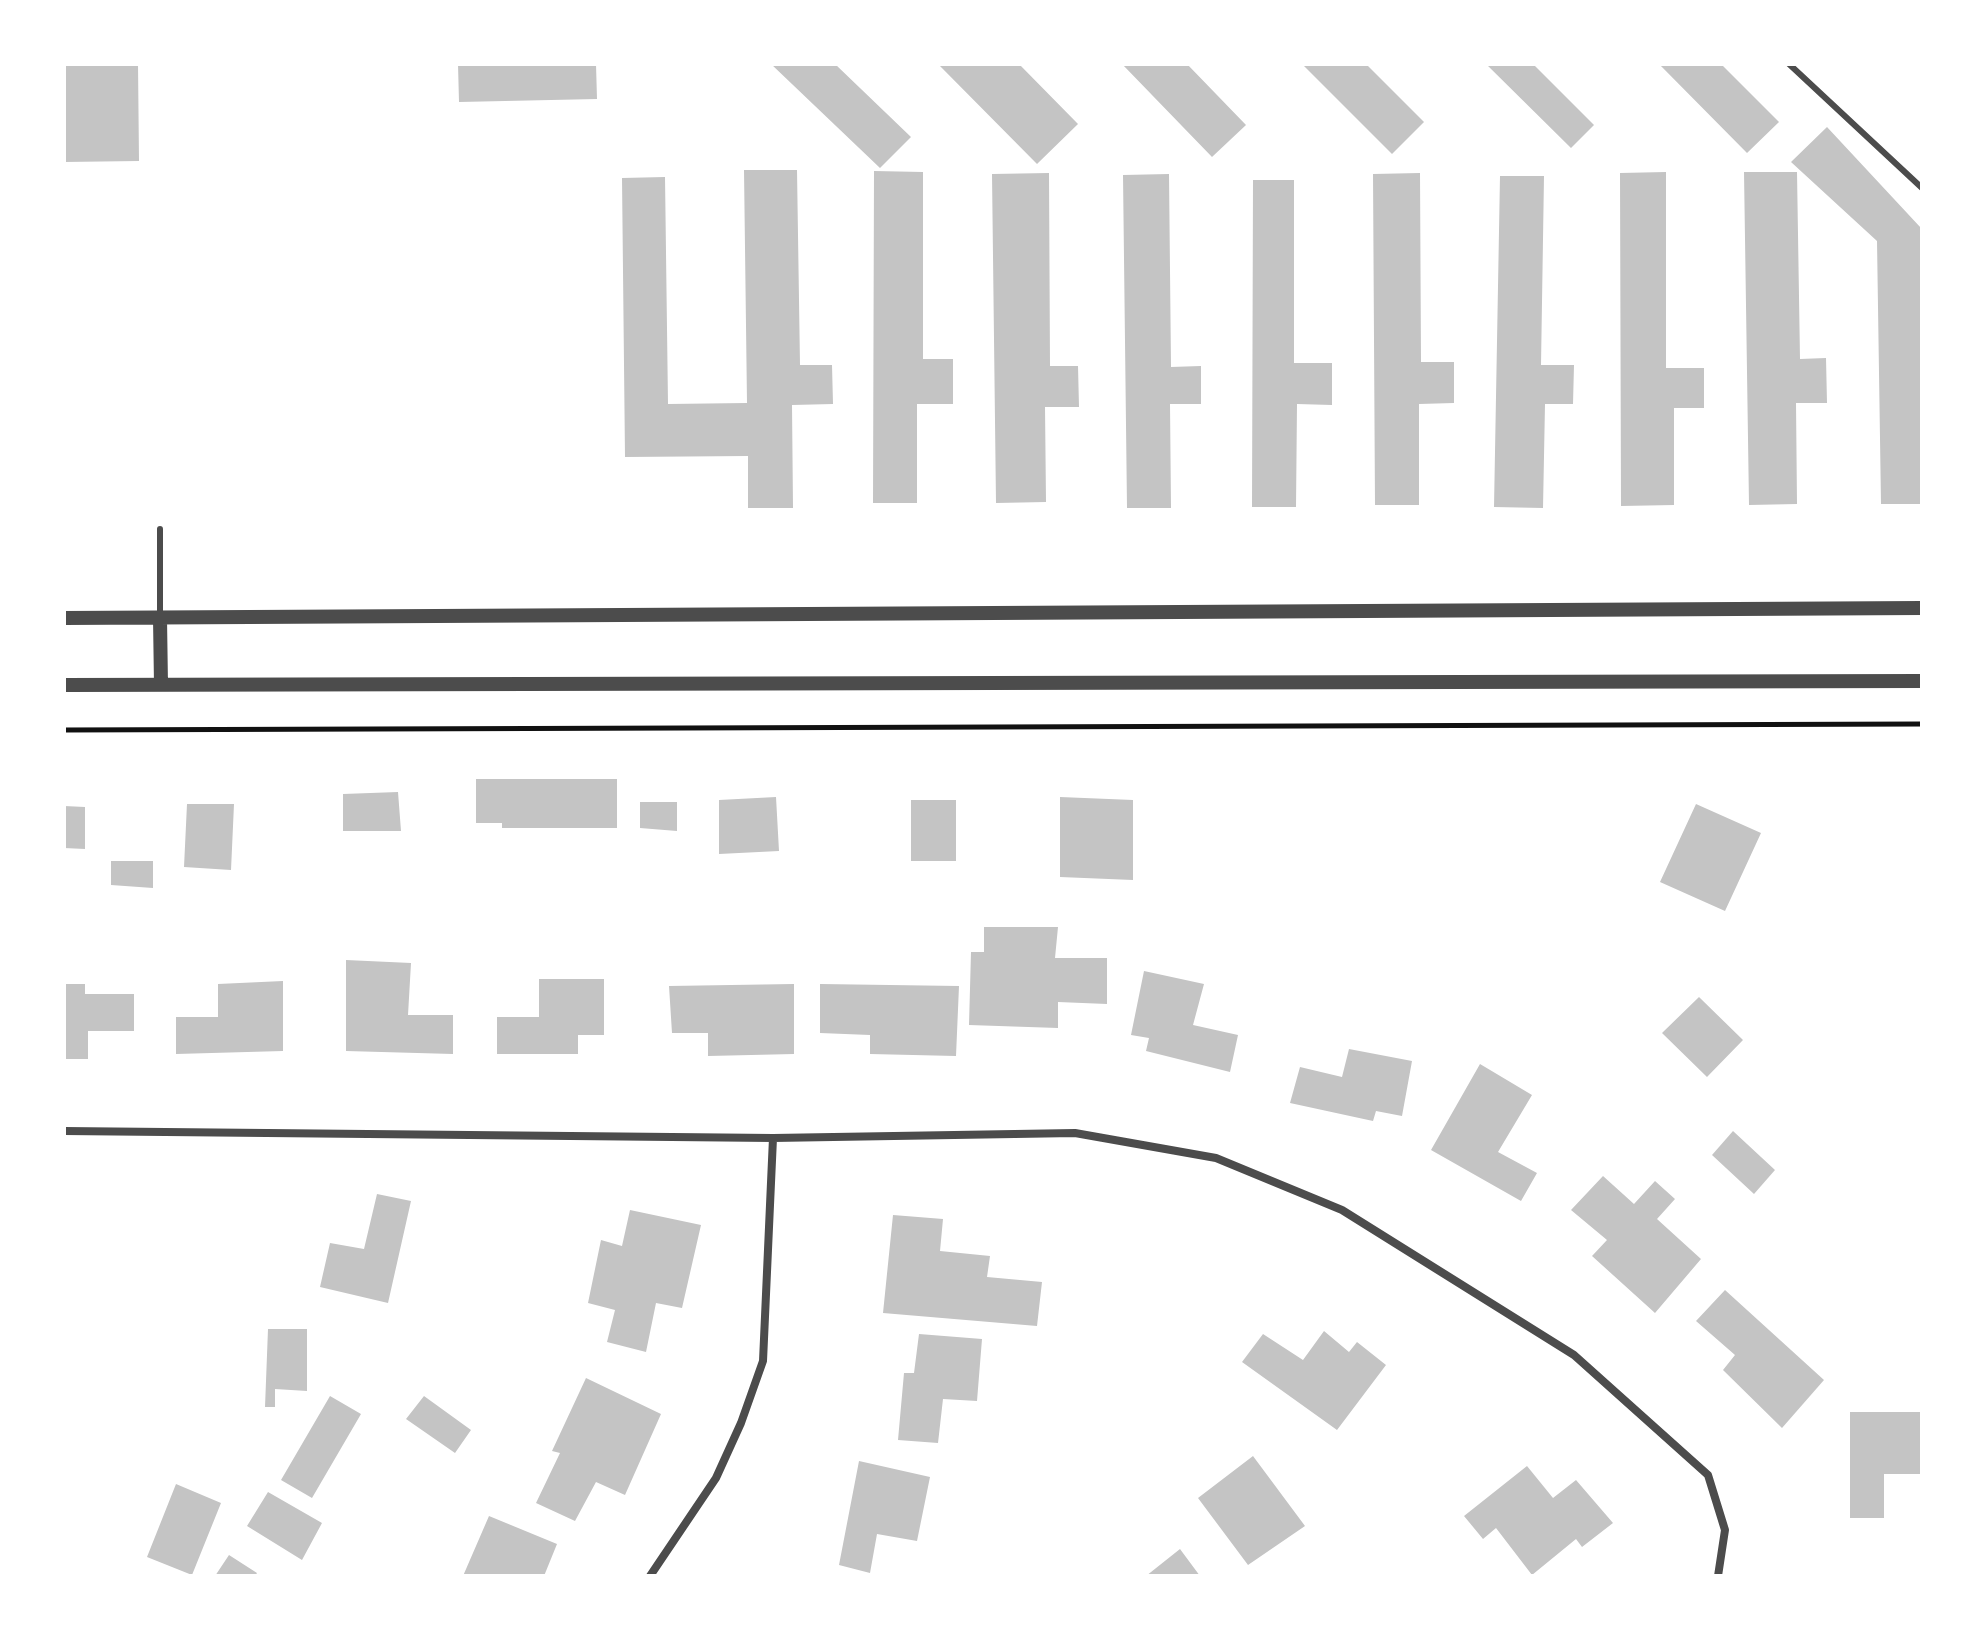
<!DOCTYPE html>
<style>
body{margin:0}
#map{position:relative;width:1986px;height:1640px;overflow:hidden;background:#fff;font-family:Jost,sans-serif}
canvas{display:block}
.frame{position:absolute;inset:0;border:66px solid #fff;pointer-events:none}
</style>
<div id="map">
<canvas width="1986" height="1640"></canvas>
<div class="frame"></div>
</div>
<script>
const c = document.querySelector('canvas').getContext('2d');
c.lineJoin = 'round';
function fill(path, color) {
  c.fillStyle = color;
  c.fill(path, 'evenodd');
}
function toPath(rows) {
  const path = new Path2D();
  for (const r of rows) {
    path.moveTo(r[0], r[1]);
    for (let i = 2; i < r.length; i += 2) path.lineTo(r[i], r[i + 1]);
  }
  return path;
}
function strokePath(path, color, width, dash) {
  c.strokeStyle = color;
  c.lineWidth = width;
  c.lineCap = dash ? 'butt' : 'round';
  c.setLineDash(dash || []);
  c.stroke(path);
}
const building = toPath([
 [64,64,138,64,139,161,64,162],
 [458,64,596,64,597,99,459,102],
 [771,64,835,64,911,137,880,168],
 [938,64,1019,64,1078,124,1037,164],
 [1122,64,1187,64,1246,125,1212,157],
 [1302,64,1366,64,1424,122,1392,154],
 [1486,64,1533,64,1594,125,1571,148],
 [1659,64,1721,64,1779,122,1747,153],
 [1827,127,1921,228,1922,504,1881,504,1877,241,1791,162],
 [744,170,797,170,800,365,832,365,833,404,792,405,793,508,748,508,748,456,625,457,622,178,665,177,668,404,747,403],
 [874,171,923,172,923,359,953,359,953,404,917,404,917,503,873,503],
 [1666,172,1666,368,1704,368,1704,408,1674,408,1674,505,1621,506,1620,173],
 [1744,172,1797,172,1800,359,1826,358,1827,403,1796,403,1797,504,1749,505],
 [1049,173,1050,366,1078,366,1079,407,1045,407,1046,502,996,503,992,174],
 [1420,173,1421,362,1454,362,1454,403,1419,404,1419,505,1375,505,1373,174],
 [1169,174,1171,367,1201,366,1201,404,1170,404,1171,508,1127,508,1123,175],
 [1500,176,1544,176,1541,365,1574,365,1573,404,1545,404,1543,508,1494,507],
 [1253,180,1294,180,1294,363,1332,363,1332,405,1297,404,1296,507,1252,507],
 [476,779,617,779,617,828,502,828,502,823,476,823],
 [398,792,401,831,343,831,343,794],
 [776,797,779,851,719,854,719,800],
 [1060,797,1133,800,1133,880,1060,877],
 [911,800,956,800,956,861,911,861],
 [640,802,677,802,677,831,640,828],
 [187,804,234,804,231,870,184,867],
 [1696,804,1761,833,1725,911,1660,882],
 [64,806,85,807,85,849,64,848],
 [111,861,153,861,153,888,111,885],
 [984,927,1058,927,1055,958,1107,958,1107,1004,1058,1002,1058,1028,969,1025,971,952,984,952],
 [346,960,411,963,408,1015,453,1015,453,1054,346,1051],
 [1144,971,1204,984,1193,1025,1238,1035,1230,1072,1146,1051,1149,1038,1131,1035],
 [539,979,604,979,604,1035,578,1035,578,1054,497,1054,497,1017,539,1017],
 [283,981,283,1051,176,1054,176,1017,218,1017,218,984],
 [64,984,85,984,85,994,134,994,134,1031,88,1031,88,1059,64,1059],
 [794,984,794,1054,708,1056,708,1033,672,1033,669,986],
 [820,984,959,986,956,1056,870,1054,870,1035,820,1033],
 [1699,997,1743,1040,1707,1077,1662,1033],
 [1349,1049,1412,1061,1402,1116,1376,1111,1373,1121,1290,1103,1300,1067,1342,1077],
 [1480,1064,1532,1095,1498,1152,1537,1173,1521,1201,1431,1150],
 [1733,1131,1775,1170,1754,1194,1712,1155],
 [1603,1176,1634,1204,1655,1181,1675,1199,1657,1219,1701,1259,1655,1313,1592,1256,1607,1240,1571,1210],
 [377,1194,411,1201,388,1303,320,1287,330,1243,364,1249],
 [630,1210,701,1225,682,1308,656,1303,646,1352,607,1342,615,1310,588,1303,601,1240,622,1246],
 [893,1215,943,1219,940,1251,990,1256,987,1277,1042,1282,1037,1326,883,1313],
 [1725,1290,1824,1380,1782,1428,1723,1370,1735,1355,1696,1321],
 [268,1329,307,1329,307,1391,275,1389,275,1407,265,1407],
 [1324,1331,1349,1352,1357,1342,1386,1365,1337,1430,1242,1362,1263,1334,1303,1360],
 [919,1334,982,1339,977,1401,943,1399,938,1443,898,1440,904,1373,914,1373],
 [586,1378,661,1414,625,1495,596,1482,575,1521,536,1503,560,1453,552,1451],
 [330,1396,361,1414,312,1498,281,1480],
 [424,1396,471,1430,455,1453,406,1419],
 [1850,1412,1922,1412,1922,1474,1884,1474,1884,1518,1850,1518],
 [1253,1456,1305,1526,1248,1565,1198,1498],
 [859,1461,930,1477,917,1541,877,1534,870,1573,839,1565],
 [1527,1466,1553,1498,1576,1480,1613,1523,1582,1547,1576,1539,1532,1575,1496,1528,1483,1539,1464,1516],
 [176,1484,221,1503,192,1575,147,1557],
 [268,1492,322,1523,302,1560,247,1526],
 [489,1516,557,1544,544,1576,463,1576],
 [1180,1549,1200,1576,1146,1576],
 [229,1555,257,1573,255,1576,215,1576]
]);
const path = toPath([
 [64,730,1922,724]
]);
const service = toPath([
 [1789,64,1922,188],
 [160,529,160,618]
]);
const minor = toPath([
 [64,1131,773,1138,1075,1133,1216,1158,1342,1210,1574,1355,1708,1475,1725,1530,1718,1576],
 [650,1576,716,1478,741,1423,763,1361,773,1138]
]);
const tertiary = toPath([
 [64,618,1922,608],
 [160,618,161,685],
 [64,685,1922,681]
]);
fill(building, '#c4c4c4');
strokePath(path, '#111', 5);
strokePath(service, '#4c4c4c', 6);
strokePath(minor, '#4c4c4c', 8);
strokePath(tertiary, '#4c4c4c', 14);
</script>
